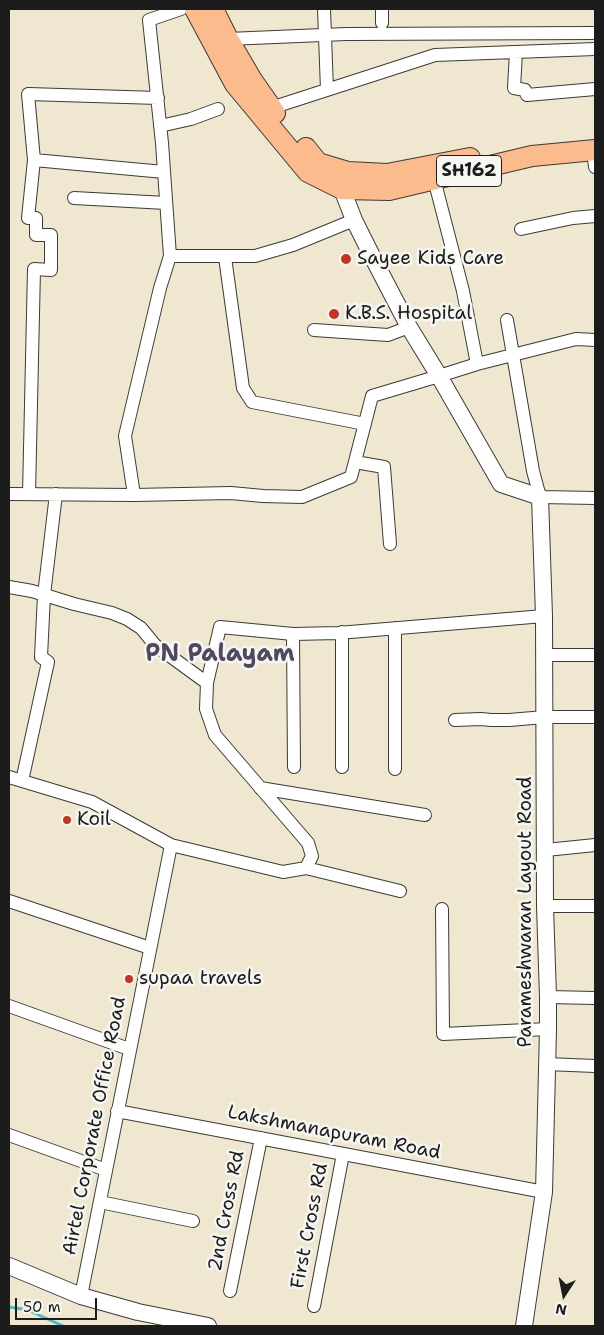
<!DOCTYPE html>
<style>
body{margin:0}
#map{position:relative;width:604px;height:1335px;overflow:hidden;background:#f0e7d0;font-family:"Shantell Sans",sans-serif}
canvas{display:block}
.frame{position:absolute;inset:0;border:10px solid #1c1c1c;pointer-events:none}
.north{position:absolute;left:539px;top:1270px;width:50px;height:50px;-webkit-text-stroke:4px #f6f6f2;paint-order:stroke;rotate:191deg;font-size:14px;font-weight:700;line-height:20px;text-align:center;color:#1c1c1c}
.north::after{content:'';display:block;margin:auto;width:18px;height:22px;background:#1c1c1c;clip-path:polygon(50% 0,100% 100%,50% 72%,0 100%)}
.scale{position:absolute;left:15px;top:1298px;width:82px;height:22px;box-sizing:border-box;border:2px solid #1c1c1c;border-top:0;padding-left:6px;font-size:15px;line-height:18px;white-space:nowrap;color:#1c1c1c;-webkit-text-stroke:4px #f6f6f2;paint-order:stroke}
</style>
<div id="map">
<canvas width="604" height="1335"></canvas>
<div class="frame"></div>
<div class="north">N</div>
<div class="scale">50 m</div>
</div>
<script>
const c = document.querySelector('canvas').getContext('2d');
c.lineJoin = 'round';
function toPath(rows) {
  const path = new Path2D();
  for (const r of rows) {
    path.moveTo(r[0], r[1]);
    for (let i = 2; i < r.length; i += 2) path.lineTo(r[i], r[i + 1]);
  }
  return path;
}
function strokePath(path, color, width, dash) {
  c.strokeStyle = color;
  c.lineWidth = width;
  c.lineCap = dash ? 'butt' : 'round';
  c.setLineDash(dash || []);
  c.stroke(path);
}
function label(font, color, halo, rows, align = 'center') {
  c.font = font + ' "Shantell Sans",sans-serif';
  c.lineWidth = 5;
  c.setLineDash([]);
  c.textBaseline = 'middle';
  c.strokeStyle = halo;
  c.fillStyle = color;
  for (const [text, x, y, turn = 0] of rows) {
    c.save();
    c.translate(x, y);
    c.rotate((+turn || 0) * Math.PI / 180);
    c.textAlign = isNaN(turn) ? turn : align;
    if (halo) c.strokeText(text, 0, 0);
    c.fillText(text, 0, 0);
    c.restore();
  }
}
const stream = toPath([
 [9,1307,28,1310,63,1326]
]);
const minor = toPath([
 [324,9,327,90],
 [382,23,382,9],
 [228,39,346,34,593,33],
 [516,52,514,88,525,90,527,95,595,89],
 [158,98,28,94,34,160,164,172],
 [271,108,435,55,595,49],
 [160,126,191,119,218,109],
 [593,150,595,167],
 [434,179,463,291,477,364],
 [74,198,166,203],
 [521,229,573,218,595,216],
 [170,256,162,143,149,20,181,9],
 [225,257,243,388,252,402,365,424],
 [507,320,533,471,540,497,595,498],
 [314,330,388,335,409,327],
 [355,462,384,467,390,544],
 [9,494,134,495,231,493,263,496,302,497,351,477,372,396,439,376,477,364,576,339,595,340],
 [29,494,34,269,51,270,51,235,36,235,36,218,28,218,34,160],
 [134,495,125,436,160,288,170,256,255,256,293,245,354,220],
 [9,587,32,591,74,604,112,613,127,619,141,628,155,645,207,683],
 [395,628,395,769],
 [342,632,342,767],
 [293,634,294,767],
 [544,655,595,655],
 [455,720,481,719,491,720,509,720,545,717,595,717],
 [9,777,92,802,171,845,283,872,306,868,312,856,308,843,215,735,206,709,207,683,220,627,293,634,338,633,544,616],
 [22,781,48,662,41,657,44,595,56,494],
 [260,788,425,815],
 [546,850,595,845],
 [306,868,400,891],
 [9,901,150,948],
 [545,906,595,906],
 [442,909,443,1034,548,1029],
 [548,997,595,998],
 [9,1006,129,1049],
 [546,1064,595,1066],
 [117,1111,544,1192],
 [9,1135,106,1170],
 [100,1202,193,1221],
 [230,1291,261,1138],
 [81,1296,171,845],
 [314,1306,343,1154]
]);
const tertiary = toPath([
 [345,180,342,189,354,220,374,260,409,327,439,376,501,484,540,497,544,616,545,906,548,997,548,1029,544,1192,524,1326],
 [9,1266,81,1296,138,1312,208,1326]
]);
const primary = toPath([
 [195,9,235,84,308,172,342,189,389,190,532,156,595,150],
 [213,9,228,39,252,80,275,113],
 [306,148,318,163,348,172,387,174,470,158]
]);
const markers = [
 [346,259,6,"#c8321e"],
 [334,314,6,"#c8321e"],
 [67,820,5,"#c8321e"],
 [129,979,5,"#c8321e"]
];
const shields = [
 [469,171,65]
];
const shieldNames = [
 ["SH162",469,171]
];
const poiNames = [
 ["Sayee Kids Care",357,259],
 ["K.B.S. Hospital",345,314],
 ["Koil",77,820],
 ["supaa travels",139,979]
];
const streetNames = [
 ["Parameshwaran Layout Road",526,912,-90],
 ["Airtel Corporate Office Road",95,1126,-79],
 ["Lakshmanapuram Road",334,1133,11],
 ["2nd Cross Rd",227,1211,-79],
 ["First Cross Rd",310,1226,-79]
];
const districtNames = [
 ["PN Palayam",220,655]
];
strokePath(stream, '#4cbbc3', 3);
strokePath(minor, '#3c3a37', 14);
strokePath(tertiary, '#3c3a37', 18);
strokePath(primary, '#3c3a37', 22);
strokePath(minor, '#fff', 12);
strokePath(tertiary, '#fff', 16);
strokePath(primary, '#fbbb8c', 20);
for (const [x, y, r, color] of markers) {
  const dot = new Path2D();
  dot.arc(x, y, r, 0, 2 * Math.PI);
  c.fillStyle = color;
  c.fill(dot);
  strokePath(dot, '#f6f6f2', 2);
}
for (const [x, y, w] of shields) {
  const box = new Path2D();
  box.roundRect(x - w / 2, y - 15.5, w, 31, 4);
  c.fillStyle = '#f6f6f2';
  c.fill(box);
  strokePath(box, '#1c1c1c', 1);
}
label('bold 18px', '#1c1c1c', null, shieldNames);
label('19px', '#1c1c1c', '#f6f6f2', poiNames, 'left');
label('19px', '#1c1c1c', '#f6f6f2', streetNames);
label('bold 24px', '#504760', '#f6f6f2', districtNames);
</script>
